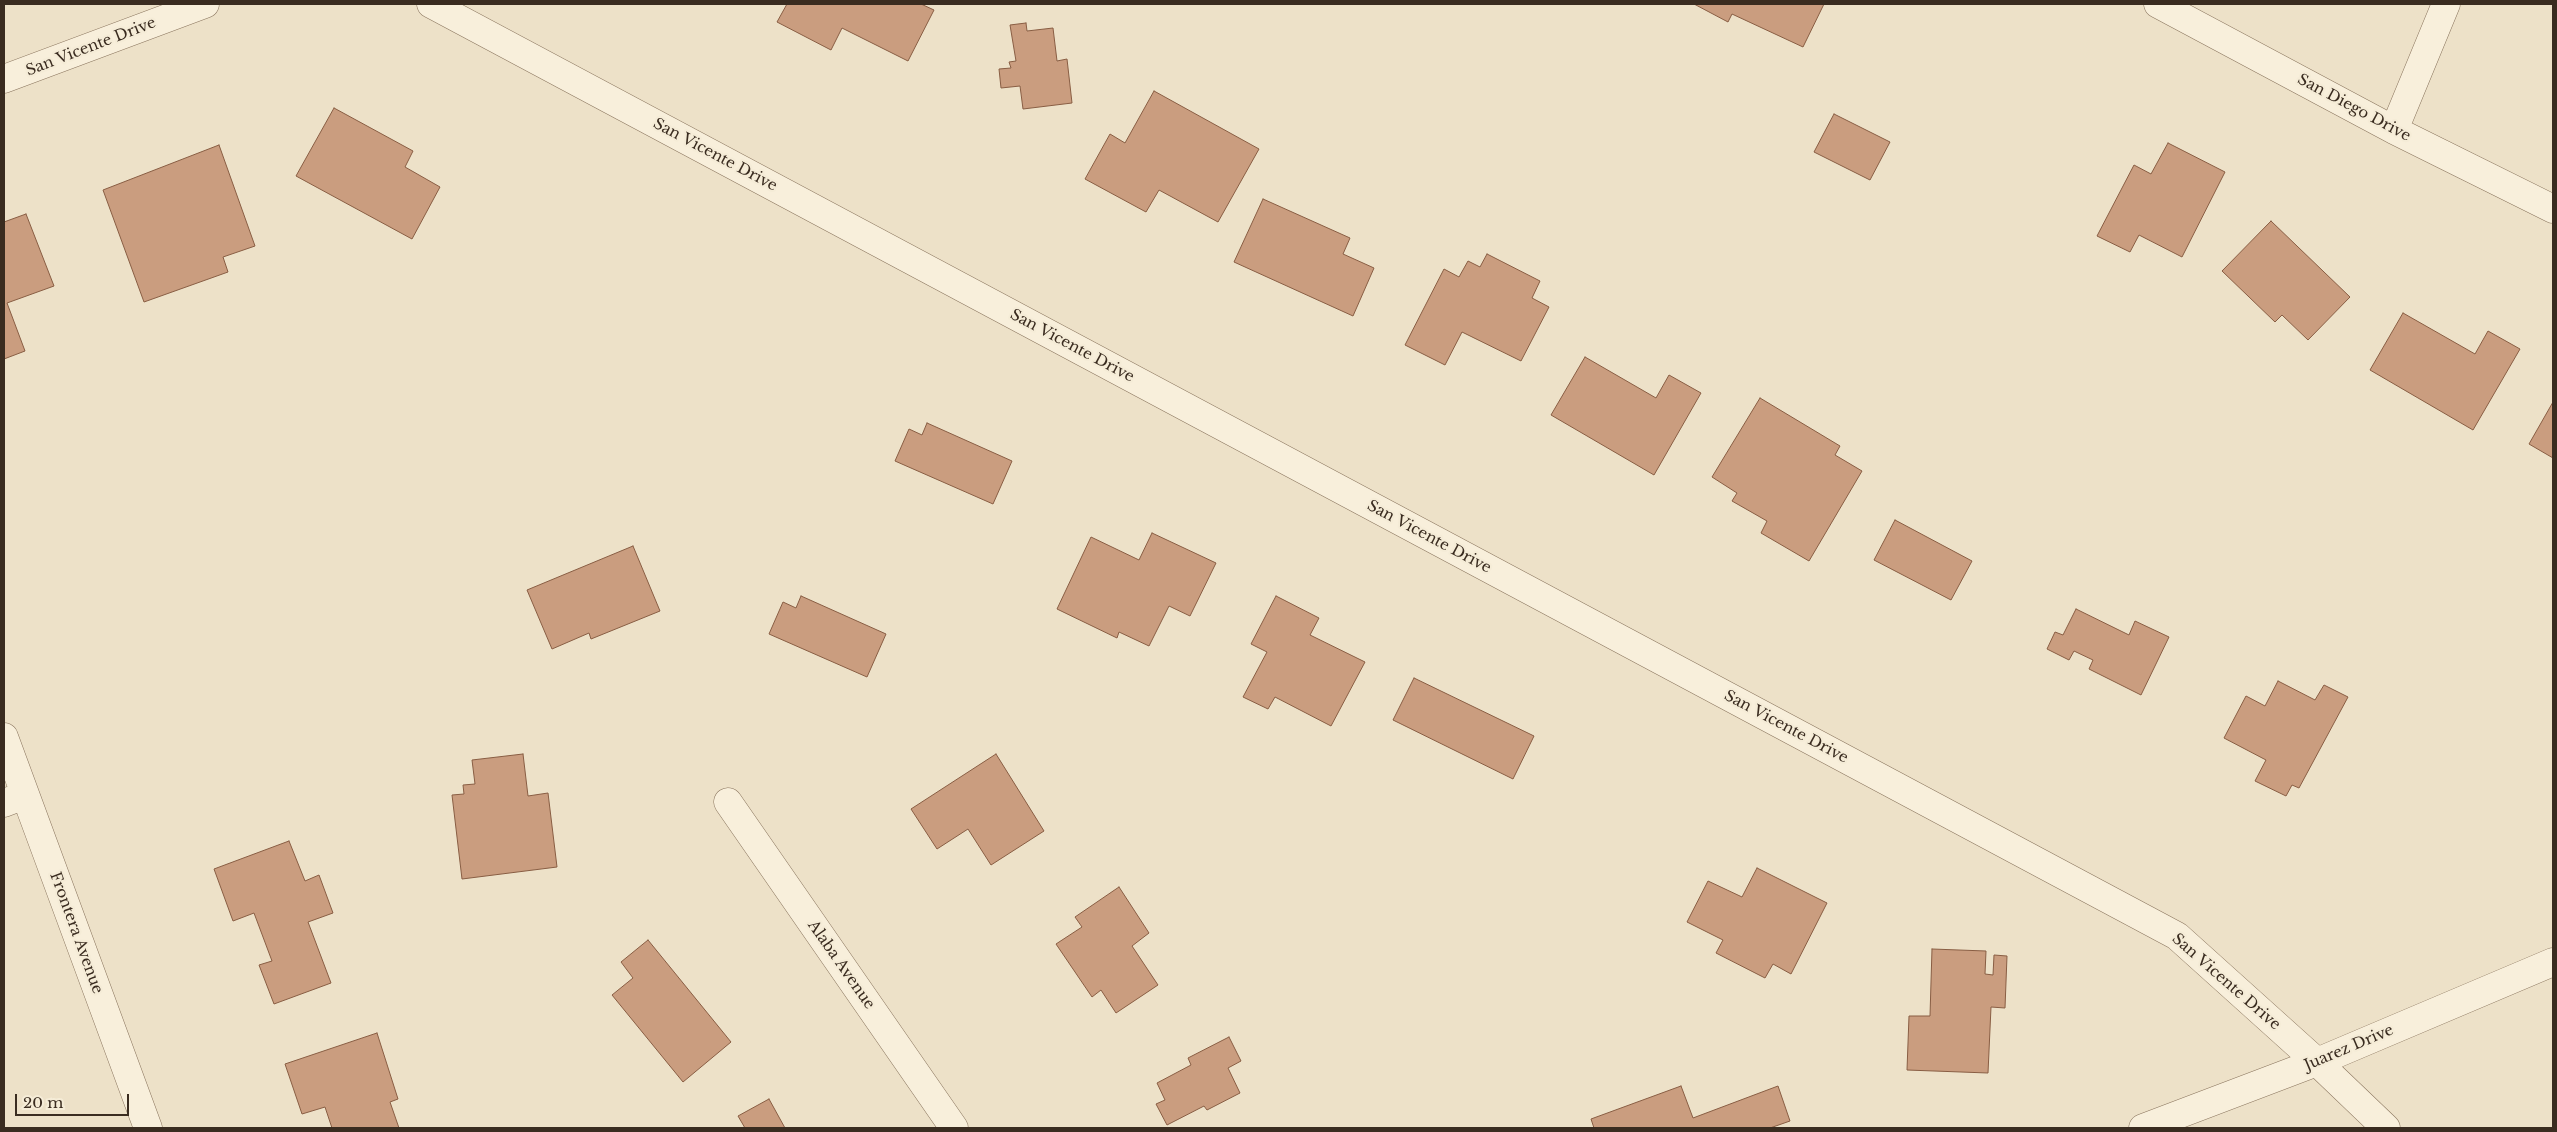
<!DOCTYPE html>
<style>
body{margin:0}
#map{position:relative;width:2557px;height:1132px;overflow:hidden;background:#ede1c8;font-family:"Libre Baskerville",serif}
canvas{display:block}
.frame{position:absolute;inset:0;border:5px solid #3a2c20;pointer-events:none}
.scale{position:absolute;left:15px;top:1094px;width:114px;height:22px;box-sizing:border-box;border:2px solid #3a2c20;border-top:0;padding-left:6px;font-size:15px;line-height:18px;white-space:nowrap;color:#3a2c20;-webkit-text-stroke:4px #f5ecd7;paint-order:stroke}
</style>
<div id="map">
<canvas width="2557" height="1132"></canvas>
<div class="frame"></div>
<div class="scale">20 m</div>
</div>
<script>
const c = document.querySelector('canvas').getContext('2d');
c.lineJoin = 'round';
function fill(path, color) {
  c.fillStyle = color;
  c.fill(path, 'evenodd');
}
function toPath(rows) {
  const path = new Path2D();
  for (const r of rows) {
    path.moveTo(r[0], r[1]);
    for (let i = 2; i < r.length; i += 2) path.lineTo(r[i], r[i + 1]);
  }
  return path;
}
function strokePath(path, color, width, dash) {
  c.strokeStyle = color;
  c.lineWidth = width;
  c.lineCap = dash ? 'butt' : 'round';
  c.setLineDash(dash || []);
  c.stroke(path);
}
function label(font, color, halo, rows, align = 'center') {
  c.font = font + ' "Libre Baskerville",serif';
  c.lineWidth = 4.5;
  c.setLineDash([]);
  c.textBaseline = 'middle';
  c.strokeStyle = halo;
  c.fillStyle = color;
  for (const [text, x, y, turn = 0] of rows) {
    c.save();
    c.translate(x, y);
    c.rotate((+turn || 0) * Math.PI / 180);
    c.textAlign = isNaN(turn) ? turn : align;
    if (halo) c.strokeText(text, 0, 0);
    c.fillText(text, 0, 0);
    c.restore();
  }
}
const building = toPath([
 [787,4,921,4,934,10,908,61,842,28,831,50,777,22,787,4],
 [1694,4,1824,4,1803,47,1732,14,1728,22,1694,4],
 [1026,23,1027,31,1053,28,1057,61,1067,59,1072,103,1023,109,1020,86,1001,88,999,69,1011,68,1009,62,1016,61,1010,25,1026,23],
 [1154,91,1259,149,1218,222,1159,190,1146,212,1085,179,1110,134,1125,143,1154,91],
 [334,108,413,151,405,167,440,187,412,239,296,176,334,108],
 [1834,114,1890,142,1870,180,1814,152,1834,114],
 [2168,143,2225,172,2182,257,2139,235,2130,252,2097,236,2134,165,2151,174,2168,143],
 [219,145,255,246,223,257,228,272,144,302,103,190,219,145],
 [1263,199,1350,238,1343,254,1374,268,1353,316,1234,262,1263,199],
 [26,214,54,286,7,303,25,351,4,359,4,222,26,214],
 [2271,221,2350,297,2308,340,2282,315,2275,322,2222,271,2271,221],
 [1487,254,1540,281,1532,298,1549,307,1521,361,1462,332,1445,365,1405,345,1444,269,1459,277,1468,261,1480,267,1487,254],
 [2403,313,2475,354,2488,331,2520,349,2473,430,2370,370,2403,313],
 [1585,357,1656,398,1669,375,1701,393,1654,475,1551,415,1585,357],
 [1760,398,1840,446,1835,455,1862,471,1809,561,1761,533,1767,521,1732,501,1737,493,1712,477,1760,398],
 [2553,402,2553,458,2529,444,2553,402],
 [927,423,1012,461,993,504,895,461,909,429,922,435,927,423],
 [1895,520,1972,561,1951,600,1874,560,1895,520],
 [1152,533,1216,563,1190,616,1169,606,1149,646,1119,632,1117,638,1057,609,1091,537,1139,560,1152,533],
 [633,546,660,611,591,639,589,633,552,649,527,590,633,546],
 [801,596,886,634,867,677,769,634,783,602,796,608,801,596],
 [1276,596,1319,618,1310,635,1365,662,1331,726,1275,697,1268,709,1243,697,1267,652,1251,644,1276,596],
 [2076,609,2129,635,2135,621,2169,637,2141,695,2089,669,2093,660,2074,651,2069,660,2047,649,2055,632,2063,635,2076,609],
 [1414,678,1534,736,1513,779,1393,720,1414,678],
 [2278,681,2315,700,2324,685,2348,697,2299,788,2292,785,2286,796,2255,781,2266,760,2224,738,2246,696,2265,706,2278,681],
 [523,754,528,796,548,793,557,867,462,879,452,795,464,794,463,785,475,784,472,760,523,754],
 [996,754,1044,831,991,865,968,829,937,849,911,809,996,754],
 [289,841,305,881,319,875,333,913,308,922,331,983,274,1004,259,965,272,961,254,913,233,921,214,869,289,841],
 [1757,868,1827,903,1791,974,1773,964,1765,978,1716,953,1723,940,1687,922,1708,881,1742,897,1757,868],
 [1119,887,1149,933,1132,946,1158,985,1116,1013,1101,990,1092,997,1056,944,1082,927,1075,917,1119,887],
 [648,940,731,1042,683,1082,612,995,633,978,621,962,648,940],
 [1932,949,1986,951,1985,974,1993,975,1994,955,2007,956,2005,1008,1991,1007,1988,1073,1907,1070,1909,1016,1930,1016,1932,949],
 [377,1033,398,1099,390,1102,399,1128,332,1128,325,1107,302,1114,285,1064,377,1033],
 [1229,1037,1241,1061,1228,1068,1240,1093,1207,1110,1204,1106,1167,1125,1156,1104,1165,1100,1157,1083,1191,1065,1188,1058,1229,1037],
 [1681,1086,1693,1118,1778,1086,1790,1121,1770,1128,1594,1128,1591,1119,1681,1086],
 [769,1099,785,1128,745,1128,738,1116,769,1099]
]);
const minor = toPath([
 [431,4,2177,936,2317,1062,2386,1128],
 [2158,4,2394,130,2553,209],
 [4,79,205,4],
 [2394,130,2446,4],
 [4,737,148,1128],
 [728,802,954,1128],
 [4,803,25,795],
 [2143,1128,2317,1062,2553,962]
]);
const streetNames = [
 ["San Vicente Drive",91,47,-21],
 ["San Diego Drive",2354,108,28],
 ["San Vicente Drive",715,155,28],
 ["San Vicente Drive",1072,346,28],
 ["San Vicente Drive",1429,537,28],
 ["San Vicente Drive",1786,727,28],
 ["Frontera Avenue",76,933,70],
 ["Alaba Avenue",841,965,55],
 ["San Vicente Drive",2226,982,41],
 ["Juarez Drive",2349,1048,-23]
];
fill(building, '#ca9d7f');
strokePath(building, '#885d43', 1);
strokePath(minor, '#89745d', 29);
strokePath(minor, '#f8efdb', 28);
label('15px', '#3a2c20', '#f5ecd7', streetNames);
</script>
